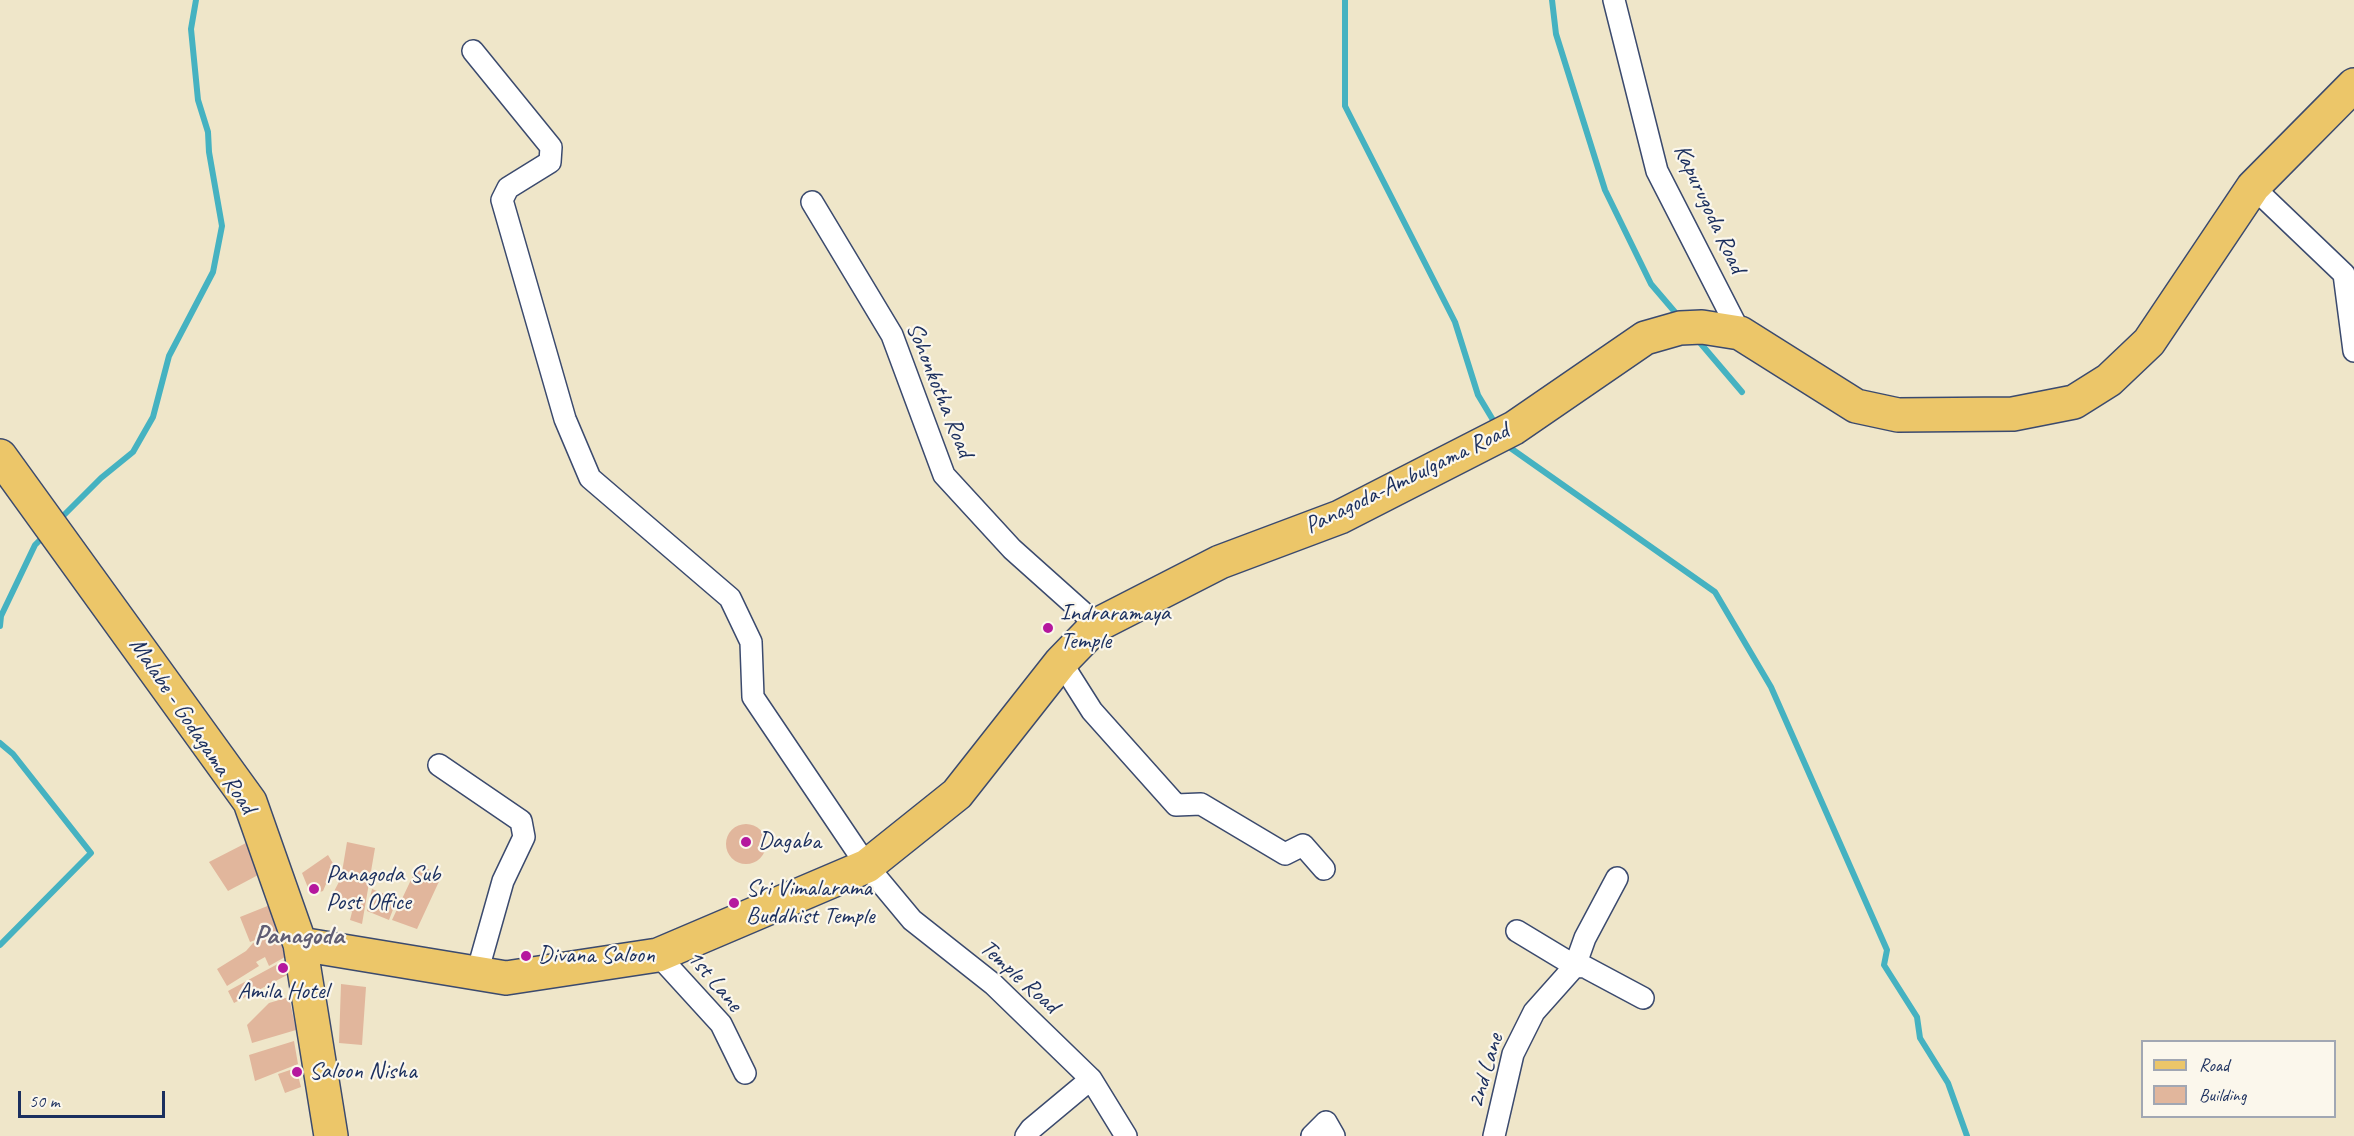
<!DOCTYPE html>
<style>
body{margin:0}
#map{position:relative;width:2354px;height:1136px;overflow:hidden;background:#efe6c9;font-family:Caveat,sans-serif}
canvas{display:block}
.legend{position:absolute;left:2141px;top:1040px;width:195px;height:78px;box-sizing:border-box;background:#fbf7ec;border:2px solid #a1a7b3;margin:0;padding:8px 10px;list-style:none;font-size:18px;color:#1b2f5e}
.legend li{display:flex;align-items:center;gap:12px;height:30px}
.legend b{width:30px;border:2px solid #a1a7b3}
.scale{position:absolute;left:18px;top:1091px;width:147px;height:27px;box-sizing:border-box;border:3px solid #1b2f5e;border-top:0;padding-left:8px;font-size:18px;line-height:21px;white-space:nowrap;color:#1b2f5e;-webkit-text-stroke:4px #fbf7ec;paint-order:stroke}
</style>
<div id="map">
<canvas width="2354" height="1136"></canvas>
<ul class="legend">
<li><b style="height:8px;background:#ecc669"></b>Road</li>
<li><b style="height:16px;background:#e1b69c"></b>Building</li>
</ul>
<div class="scale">50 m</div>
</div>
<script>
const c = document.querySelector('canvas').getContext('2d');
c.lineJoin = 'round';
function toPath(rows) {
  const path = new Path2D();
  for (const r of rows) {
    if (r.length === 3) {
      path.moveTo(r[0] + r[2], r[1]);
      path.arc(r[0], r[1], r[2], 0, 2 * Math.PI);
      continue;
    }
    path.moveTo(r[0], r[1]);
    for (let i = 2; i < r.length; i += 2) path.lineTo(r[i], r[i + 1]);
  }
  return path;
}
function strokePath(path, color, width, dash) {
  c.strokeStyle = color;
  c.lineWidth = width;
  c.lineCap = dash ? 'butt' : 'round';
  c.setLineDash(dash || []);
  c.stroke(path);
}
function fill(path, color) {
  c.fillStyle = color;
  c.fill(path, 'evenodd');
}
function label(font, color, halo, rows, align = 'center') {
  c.font = font + ' Caveat,sans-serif';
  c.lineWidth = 4.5;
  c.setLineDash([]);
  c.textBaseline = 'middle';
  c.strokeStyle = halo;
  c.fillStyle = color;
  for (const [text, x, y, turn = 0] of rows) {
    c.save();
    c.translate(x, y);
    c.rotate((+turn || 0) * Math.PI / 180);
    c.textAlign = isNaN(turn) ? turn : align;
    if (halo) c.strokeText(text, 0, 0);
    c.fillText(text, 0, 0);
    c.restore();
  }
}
const stream = toPath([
 [1345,0,1345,106,1455,322,1478,395,1496,425],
 [1552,0,1556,34,1605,190,1651,284,1680,318],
 [1696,338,1742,392],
 [1506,442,1509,447,1715,592,1771,687,1887,950,1884,965,1917,1017,1920,1038,1948,1083,1967,1136],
 [59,520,101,478,133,452,153,417,169,356,213,272,222,226,209,152,208,132,198,100,191,29,196,0],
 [0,626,1,616,35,545,46,534],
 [0,743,13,754,91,853,0,945]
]);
const building = toPath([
 [746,844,20],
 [347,842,375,848,362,924,350,920,352,912,328,903,341,878],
 [246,843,260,874,228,891,209,862],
 [328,855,334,865,323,891,311,895,302,873],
 [418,865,442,875,417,929,392,920],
 [372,889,397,899,389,920,367,911],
 [270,905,277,932,250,942,240,917],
 [278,934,285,957,269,966,265,957,256,962,259,966,227,986,217,969,246,951,253,943],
 [285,960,287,975,234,1003,228,991],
 [341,984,366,987,362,1045,339,1043],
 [289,997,296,1030,252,1043,247,1025,269,1003],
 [294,1041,298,1064,255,1081,249,1055],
 [296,1068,301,1087,285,1093,278,1074]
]);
const minor = toPath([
 [1614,0,1657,171,1740,333],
 [473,51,551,147,550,162,508,188,502,200,565,419,590,478,730,598,751,642,753,697,867,866,912,920,993,984,1091,1079,1126,1136],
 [2253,187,2344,274,2354,351],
 [812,202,892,335,944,475,1012,549,1097,625],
 [1061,662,1092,711,1176,805,1201,804,1285,854,1303,845,1324,869],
 [439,765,521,821,524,837,503,881,477,973],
 [1517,931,1575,966,1585,967,1643,998],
 [658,955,721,1024,745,1073],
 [1026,1136,1031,1129,1091,1079],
 [1312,1136,1326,1122,1334,1136],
 [1494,1136,1513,1054,1534,1012,1575,966,1585,938,1617,878]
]);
const primary = toPath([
 [0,456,250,802,300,944,331,1136],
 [300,944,506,978,658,955,867,866,957,794,1061,662,1097,625,1220,562,1340,517,1514,428,1645,338,1680,328,1702,327,1740,333,1856,406,1898,415,2013,414,2074,402,2109,380,2149,342,2253,187,2354,85]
]);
const markers = [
 [1048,628,6,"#b5179e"],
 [746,842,6,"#b5179e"],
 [314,889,6,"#b5179e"],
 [734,903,6,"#b5179e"],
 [526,956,6,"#b5179e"],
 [283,968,6,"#b5179e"],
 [297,1072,6,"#b5179e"]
];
const streetNames = [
 ["Kapurugoda Road",1709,209,65],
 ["Sohonkotha Road",939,390,68],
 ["Panagoda-Ambulgama Road",1407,479,-26],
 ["Malabe - Godagama Road",192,726,56],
 ["Temple Road",1019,977,42],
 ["1st Lane",714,981,50],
 ["2nd Lane",1486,1071,-74]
];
const poiNames = [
 ["Indraramaya",1060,614],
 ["Temple",1060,642],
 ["Dagaba",758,842],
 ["Panagoda Sub",326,875],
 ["Post Office",326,903],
 ["Sri Vimalarama",746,889],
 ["Buddhist Temple",746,917],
 ["Divana Saloon",538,956],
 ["Amila Hotel",283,992,"center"],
 ["Saloon Nisha",309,1072]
];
const quarterNames = [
 ["Panagoda",299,936]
];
strokePath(stream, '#45b2c1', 6);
fill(building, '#e1b69c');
strokePath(minor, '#3b4a6e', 24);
strokePath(primary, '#3b4a6e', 36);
strokePath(minor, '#fff', 21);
strokePath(primary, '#ecc669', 33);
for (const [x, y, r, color] of markers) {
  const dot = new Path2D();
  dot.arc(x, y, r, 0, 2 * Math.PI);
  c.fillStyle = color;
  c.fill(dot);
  strokePath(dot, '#fbf7ec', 2);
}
label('24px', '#1b2f5e', '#fbf7ec', streetNames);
label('24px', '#1b2f5e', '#fbf7ec', poiNames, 'left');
label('bold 27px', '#605e74', '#fbf7ec', quarterNames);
</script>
